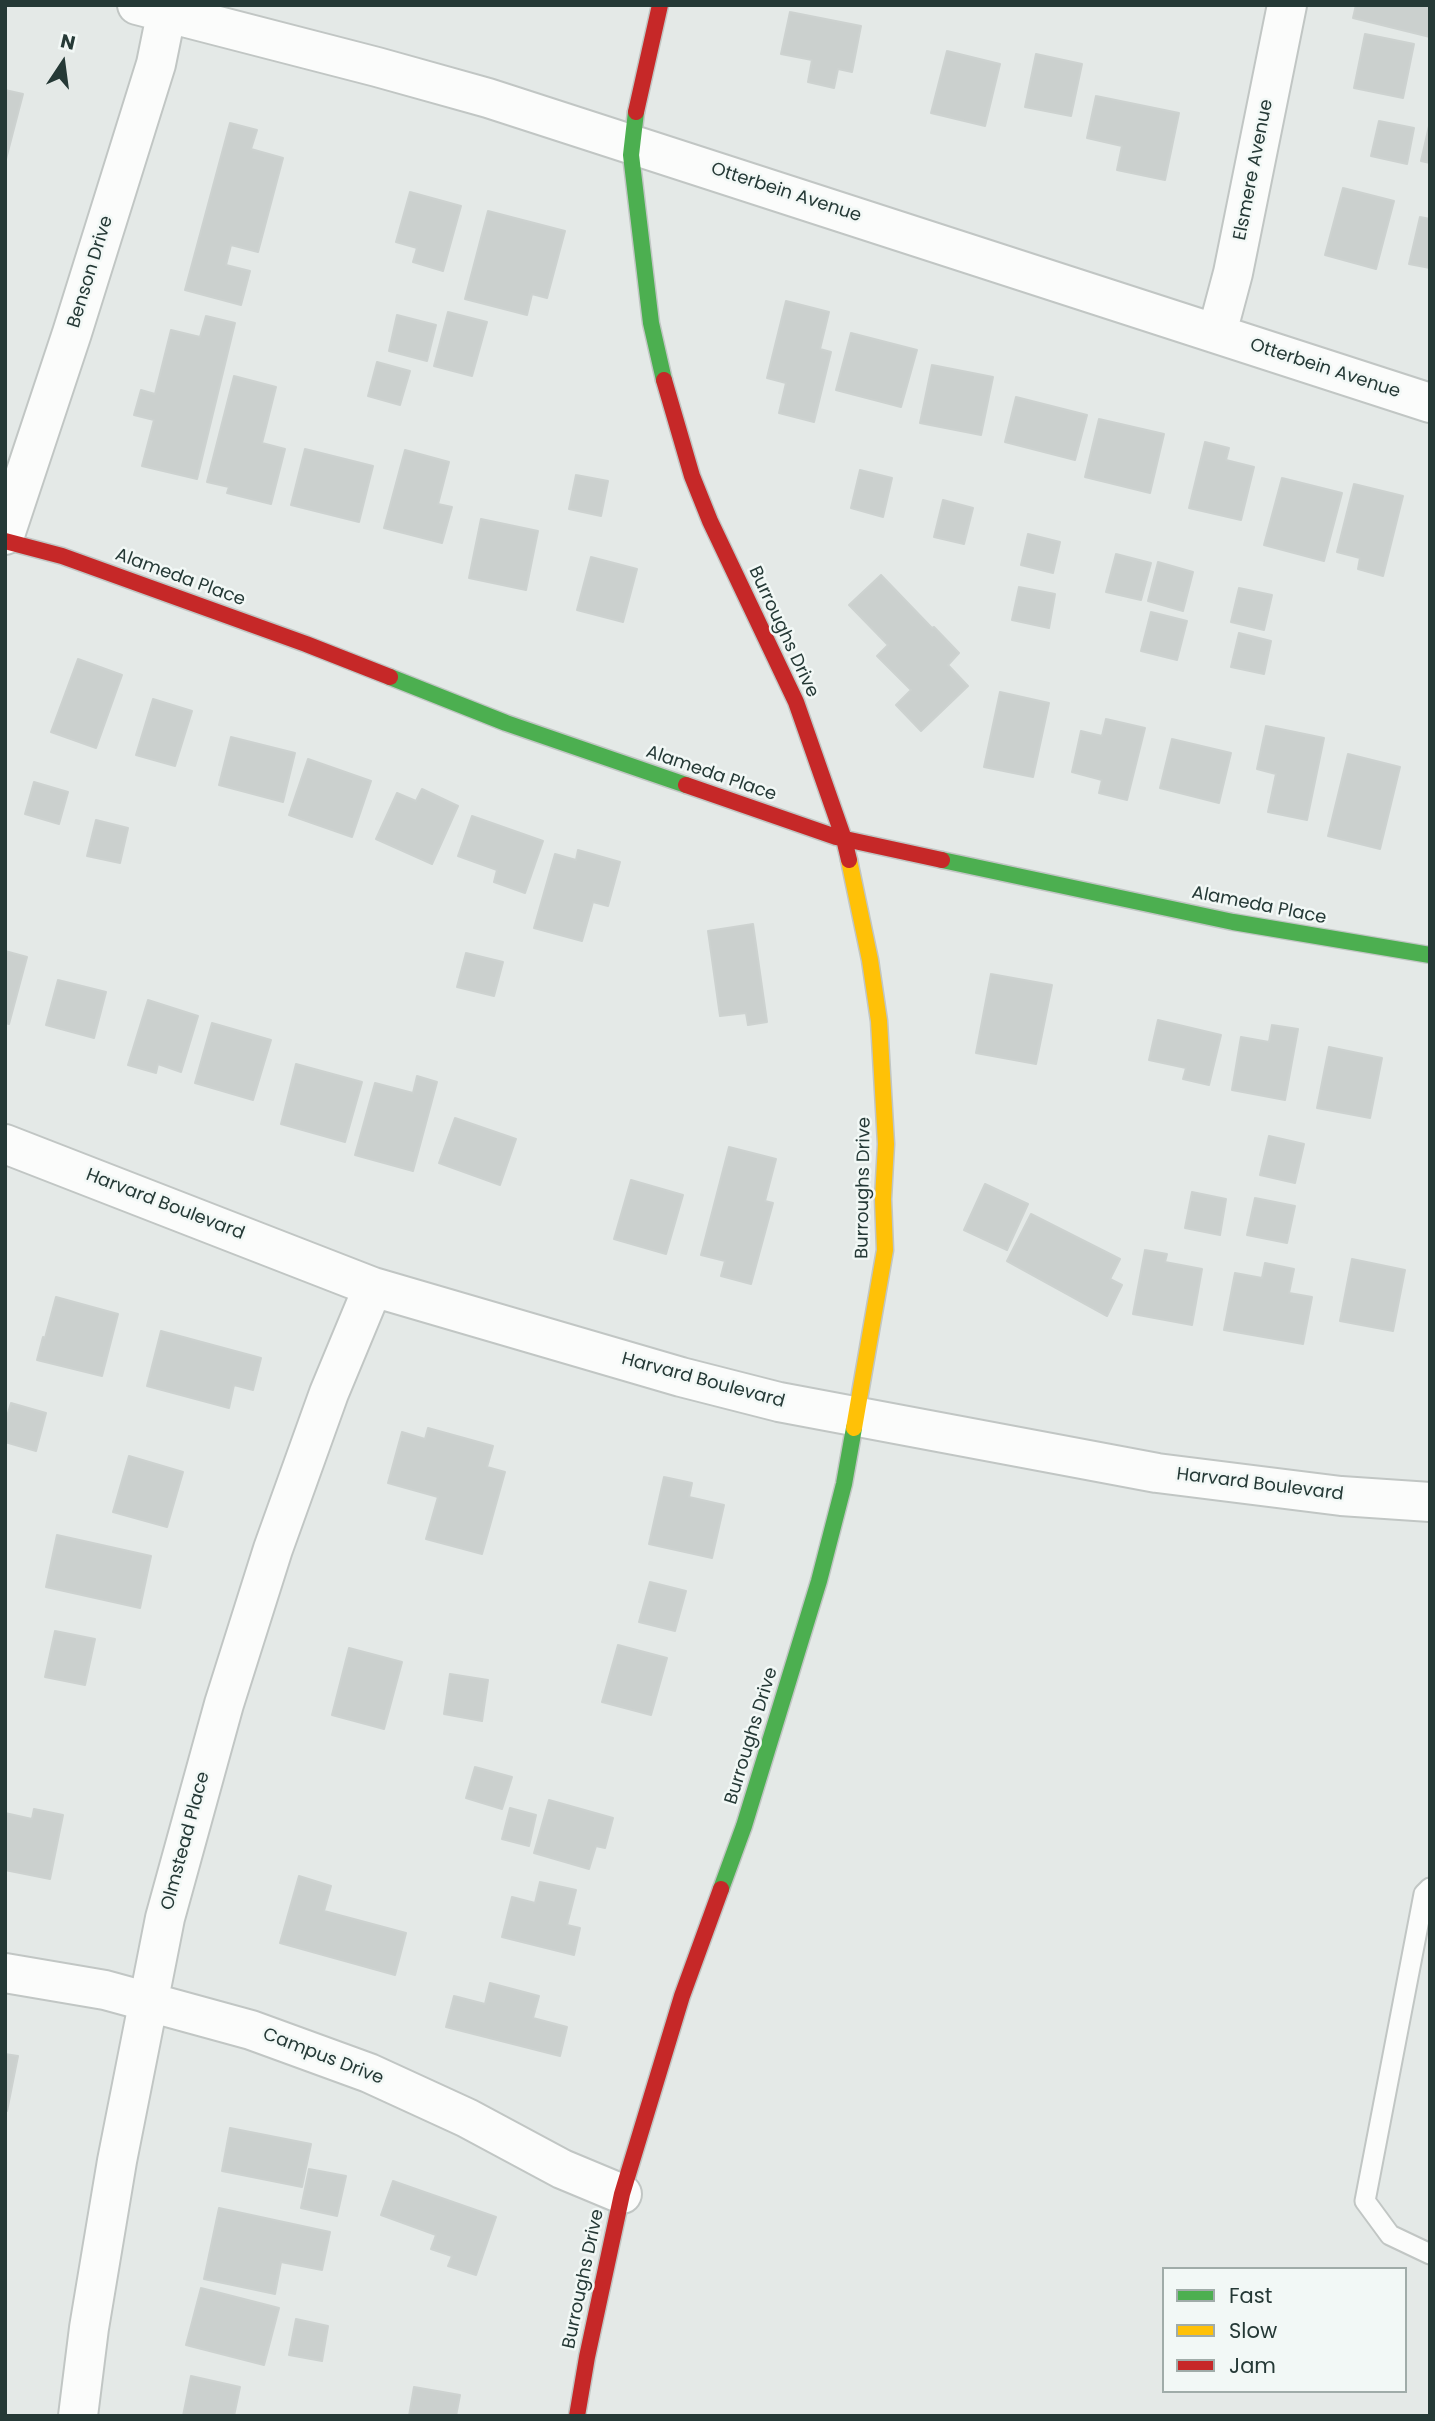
<!DOCTYPE html>
<style>
body{margin:0}
#map{position:relative;width:1435px;height:2421px;overflow:hidden;background:#e4e9e7;font-family:Poppins,sans-serif}
canvas{display:block}
.frame{position:absolute;inset:0;border:7px solid #253936;pointer-events:none}
.legend{position:absolute;left:1162px;top:2267px;width:245px;height:126px;box-sizing:border-box;background:#f2f8f6;border:2px solid #a0aca9;margin:0;padding:9px 12px;list-style:none;font-size:21px;color:#253936}
.legend li{display:flex;align-items:center;gap:14px;height:35px}
.legend b{width:35px;border:2px solid #a0aca9}
.north{position:absolute;left:28px;top:28px;width:70px;height:70px;-webkit-text-stroke:5px #f2f8f6;paint-order:stroke;rotate:13deg;font-size:19px;font-weight:700;line-height:28px;text-align:center;color:#253936}
.north::after{content:'';display:block;margin:auto;width:24px;height:32px;background:#253936;clip-path:polygon(50% 0,100% 100%,50% 72%,0 100%)}
</style>
<div id="map">
<canvas width="1435" height="2421"></canvas>
<div class="frame"></div>
<ul class="legend">
<li><b style="height:9px;background:#4caf50"></b>Fast</li>
<li><b style="height:9px;background:#ffc107"></b>Slow</li>
<li><b style="height:9px;background:#c62828"></b>Jam</li>
</ul>
<div class="north">N</div>
</div>
<script>
const c = document.querySelector('canvas').getContext('2d');
c.lineJoin = 'round';
function fill(path, color) {
  c.fillStyle = color;
  c.fill(path, 'evenodd');
}
function toPath(rows) {
  const path = new Path2D();
  for (const r of rows) {
    path.moveTo(r[0], r[1]);
    for (let i = 2; i < r.length; i += 2) path.lineTo(r[i], r[i + 1]);
  }
  return path;
}
function strokePath(path, color, width, dash) {
  c.strokeStyle = color;
  c.lineWidth = width;
  c.lineCap = dash ? 'butt' : 'round';
  c.setLineDash(dash || []);
  c.stroke(path);
}
function label(font, color, halo, rows, align = 'center') {
  c.font = font + ' Poppins,sans-serif';
  c.lineWidth = 5;
  c.setLineDash([]);
  c.textBaseline = 'middle';
  c.strokeStyle = halo;
  c.fillStyle = color;
  for (const [text, x, y, turn = 0] of rows) {
    c.save();
    c.translate(x, y);
    c.rotate((+turn || 0) * Math.PI / 180);
    c.textAlign = isNaN(turn) ? turn : align;
    if (halo) c.strokeText(text, 0, 0);
    c.fillText(text, 0, 0);
    c.restore();
  }
}
const building = toPath([
 [1356,5,1430,5,1430,37,1353,18,1356,5],
 [790,12,861,26,852,72,838,69,834,88,808,82,812,60,781,54,790,12],
 [1365,34,1414,44,1403,98,1354,88,1365,34],
 [947,51,1000,64,985,126,931,113,947,51],
 [1036,54,1082,64,1071,116,1025,107,1036,54],
 [5,90,23,94,5,163,5,90],
 [1096,96,1179,113,1165,180,1117,170,1122,146,1087,138,1096,96],
 [1379,121,1414,128,1407,164,1371,156,1379,121],
 [230,123,257,130,251,149,283,158,258,252,231,245,226,265,250,271,241,305,185,290,230,123],
 [1429,126,1430,126,1430,163,1421,161,1429,126],
 [1343,188,1394,201,1376,269,1325,255,1343,188],
 [410,192,461,206,443,271,413,262,417,248,396,242,410,192],
 [488,211,565,231,547,298,532,294,527,315,465,299,488,211],
 [1420,217,1430,219,1430,268,1409,264,1420,217],
 [786,301,829,312,820,349,831,352,814,422,779,413,786,383,767,378,786,301],
 [448,312,487,322,472,376,434,366,448,312],
 [397,315,436,325,427,361,389,351,397,315],
 [206,316,235,323,197,479,142,466,154,420,134,415,141,390,155,394,171,330,200,337,206,316],
 [851,333,917,350,901,407,836,390,851,333],
 [377,362,410,371,400,405,368,396,377,362],
 [932,365,993,377,981,435,920,423,932,365],
 [234,376,276,387,262,443,285,449,271,504,227,493,229,487,207,482,234,376],
 [1016,397,1087,415,1075,460,1005,442,1016,397],
 [1099,419,1164,434,1150,493,1085,477,1099,419],
 [1205,442,1229,448,1226,460,1254,467,1241,520,1189,508,1205,442],
 [305,449,373,466,359,522,291,505,305,449],
 [405,450,449,462,438,504,452,507,442,543,384,528,405,450],
 [860,470,892,478,883,517,851,508,860,470],
 [576,475,608,481,601,516,569,509,576,475],
 [1282,478,1342,493,1324,561,1264,545,1282,478],
 [1354,484,1403,496,1383,576,1358,569,1360,558,1337,552,1354,484],
 [943,500,973,508,964,544,934,537,943,500],
 [481,519,538,531,526,590,469,578,481,519],
 [1028,534,1060,542,1053,573,1021,565,1028,534],
 [1116,554,1151,563,1141,600,1106,592,1116,554],
 [591,557,637,569,623,622,577,610,591,557],
 [1158,562,1193,572,1183,611,1148,601,1158,562],
 [881,575,932,628,934,627,959,653,948,665,968,686,921,731,896,705,911,690,877,656,888,645,849,605,881,575],
 [1019,587,1055,594,1049,628,1012,620,1019,587],
 [1239,588,1272,595,1264,630,1231,622,1239,588],
 [1151,612,1187,621,1177,660,1141,651,1151,612],
 [1239,633,1271,641,1264,674,1231,667,1239,633],
 [78,659,122,675,96,748,51,732,78,659],
 [1000,692,1049,703,1033,777,984,767,1000,692],
 [153,699,192,711,175,766,136,755,153,699],
 [1106,719,1145,728,1127,800,1099,793,1102,780,1072,772,1081,731,1102,736,1106,719],
 [1266,726,1324,738,1307,820,1268,812,1276,774,1257,769,1266,726],
 [231,737,295,753,283,802,219,785,231,737],
 [1172,739,1231,753,1219,803,1160,788,1172,739],
 [1348,754,1400,767,1380,849,1328,836,1348,754],
 [308,759,371,781,352,837,289,815,308,759],
 [34,782,68,792,59,824,25,814,34,782],
 [422,789,458,806,432,864,376,839,397,793,416,801,422,789],
 [472,816,543,841,525,893,494,882,497,870,458,856,472,816],
 [96,820,128,828,120,863,87,856,96,820],
 [578,850,620,862,608,906,593,902,582,941,534,928,555,854,576,860,578,850],
 [753,924,767,1022,748,1025,746,1013,720,1016,708,931,753,924],
 [5,951,27,957,9,1024,5,1023,5,951],
 [466,953,503,962,494,996,457,987,466,953],
 [991,974,1052,985,1036,1064,976,1053,991,974],
 [58,980,106,992,94,1038,46,1025,58,980],
 [148,1000,198,1016,181,1072,158,1064,156,1073,128,1065,148,1000],
 [1158,1020,1221,1035,1209,1085,1183,1079,1186,1068,1149,1060,1158,1020],
 [212,1023,271,1040,253,1100,195,1083,212,1023],
 [1272,1025,1298,1029,1285,1100,1232,1090,1241,1037,1269,1042,1272,1025],
 [1329,1047,1382,1058,1370,1118,1317,1108,1329,1047],
 [296,1064,362,1082,345,1142,281,1124,296,1064],
 [417,1076,437,1082,413,1171,355,1155,375,1083,413,1093,417,1076],
 [455,1118,516,1139,500,1185,439,1163,455,1118],
 [1269,1136,1304,1144,1295,1183,1260,1175,1269,1136],
 [729,1147,776,1159,765,1201,773,1203,751,1284,721,1276,725,1261,701,1255,729,1147],
 [631,1180,683,1195,666,1254,614,1239,631,1180],
 [985,1184,1028,1204,1007,1250,964,1230,985,1184],
 [1192,1192,1226,1199,1220,1235,1185,1228,1192,1192],
 [1255,1198,1295,1206,1287,1243,1247,1235,1255,1198],
 [1031,1214,1120,1259,1110,1279,1122,1285,1107,1316,1007,1261,1031,1214],
 [1145,1250,1167,1254,1165,1262,1202,1269,1192,1325,1133,1314,1145,1250],
 [1352,1259,1405,1270,1393,1331,1340,1321,1352,1259],
 [1265,1263,1294,1269,1289,1293,1312,1297,1303,1344,1224,1330,1235,1273,1262,1278,1265,1263],
 [56,1297,118,1314,102,1376,37,1360,43,1337,45,1338,56,1297],
 [161,1331,261,1358,253,1390,234,1385,229,1408,147,1386,161,1331],
 [11,1403,46,1413,36,1451,5,1442,5,1423,11,1403],
 [428,1428,493,1446,487,1467,505,1472,482,1554,426,1539,438,1497,388,1483,402,1432,425,1439,428,1428],
 [129,1456,183,1472,167,1527,113,1512,129,1456],
 [664,1477,692,1483,689,1497,724,1505,712,1558,649,1544,664,1477],
 [57,1535,151,1556,140,1608,46,1587,57,1535],
 [650,1582,686,1591,675,1631,639,1622,650,1582],
 [55,1631,95,1639,85,1685,45,1677,55,1631],
 [618,1645,667,1658,651,1715,602,1702,618,1645],
 [349,1648,402,1662,384,1729,332,1715,349,1648],
 [450,1674,488,1680,482,1721,444,1714,450,1674],
 [475,1767,512,1777,502,1809,466,1798,475,1767],
 [549,1800,613,1818,605,1848,596,1846,589,1869,534,1853,549,1800],
 [510,1808,536,1815,529,1846,502,1839,510,1808],
 [34,1809,63,1815,50,1879,5,1870,5,1813,32,1819,34,1809],
 [299,1876,331,1886,324,1911,406,1933,395,1975,280,1943,299,1876],
 [540,1882,576,1890,567,1925,580,1928,574,1955,502,1937,512,1897,535,1903,540,1882],
 [490,1983,539,1996,533,2018,567,2027,560,2056,446,2027,454,1996,485,2004,490,1983],
 [5,2054,18,2056,7,2111,5,2111,5,2054],
 [230,2128,311,2144,302,2187,222,2171,230,2128],
 [309,2169,346,2176,337,2216,301,2208,309,2169],
 [393,2181,496,2217,476,2275,448,2266,452,2256,431,2249,436,2235,381,2215,393,2181],
 [219,2208,330,2232,322,2270,281,2262,275,2294,204,2279,219,2208],
 [201,2288,279,2308,264,2365,186,2345,201,2288],
 [296,2319,328,2326,322,2361,289,2355,296,2319],
 [191,2376,240,2387,234,2416,183,2416,191,2376],
 [414,2387,460,2395,456,2416,409,2416,414,2387]
]);
const lane = toPath([
 [1430,1888,1424,1894,1365,2201,1390,2235,1430,2254]
]);
const street = toPath([
 [137,5,377,67,488,98,1430,403],
 [1217,333,1233,273,1287,5],
 [5,535,72,333,156,64,168,5],
 [5,1144,373,1287,681,1377,779,1402,1157,1473,1341,1496,1430,1502],
 [5,1973,105,1990,251,2030,369,2073,467,2118,562,2169,622,2194],
 [78,2416,89,2328,117,2161,165,1918,224,1704,273,1549,329,1393,373,1287]
]);
const fast = toPath([
 [636,112,631,155,651,323,664,380],
 [390,677,506,723,686,785],
 [942,860,1233,922,1430,955],
 [721,1889,744,1826,819,1581,844,1484,854,1428]
]);
const slow = toPath([
 [849,860,870,960,879,1021,886,1144,883,1199,885,1250,854,1428]
]);
const jam = toPath([
 [636,112,660,5],
 [664,380,692,476,710,521,796,702,844,839,849,860],
 [5,541,62,556,306,644,390,677],
 [686,785,836,837,942,860],
 [577,2416,587,2357,622,2194,682,1996,721,1889]
]);
const streetNames = [
 ["Elsmere Avenue",1254,170,-79],
 ["Otterbein Avenue",786,193,18],
 ["Benson Drive",91,272,-73],
 ["Otterbein Avenue",1325,369,18],
 ["Alameda Place",180,578,20],
 ["Burroughs Drive",783,632,65],
 ["Alameda Place",711,774,19],
 ["Alameda Place",1259,906,11],
 ["Burroughs Drive",864,1188,-89],
 ["Harvard Boulevard",165,1205,21],
 ["Harvard Boulevard",703,1381,15],
 ["Harvard Boulevard",1260,1485,7],
 ["Burroughs Drive",752,1736,-73],
 ["Olmstead Place",186,1841,-75],
 ["Campus Drive",323,2057,21],
 ["Burroughs Drive",584,2279,-78]
];
fill(building, '#cbd0ce');
strokePath(building, '#cdd2d0', 2);
strokePath(lane, '#c1c6c4', 23);
strokePath(street, '#c1c6c4', 42);
strokePath(fast, '#c1c6c4', 19);
strokePath(slow, '#c1c6c4', 19);
strokePath(jam, '#c1c6c4', 19);
strokePath(lane, '#fbfcfb', 19);
strokePath(street, '#fbfcfb', 38);
strokePath(fast, '#4caf50', 16);
strokePath(slow, '#ffc107', 16);
strokePath(jam, '#c62828', 16);
label('18px', '#253936', '#f2f8f6', streetNames);
</script>
